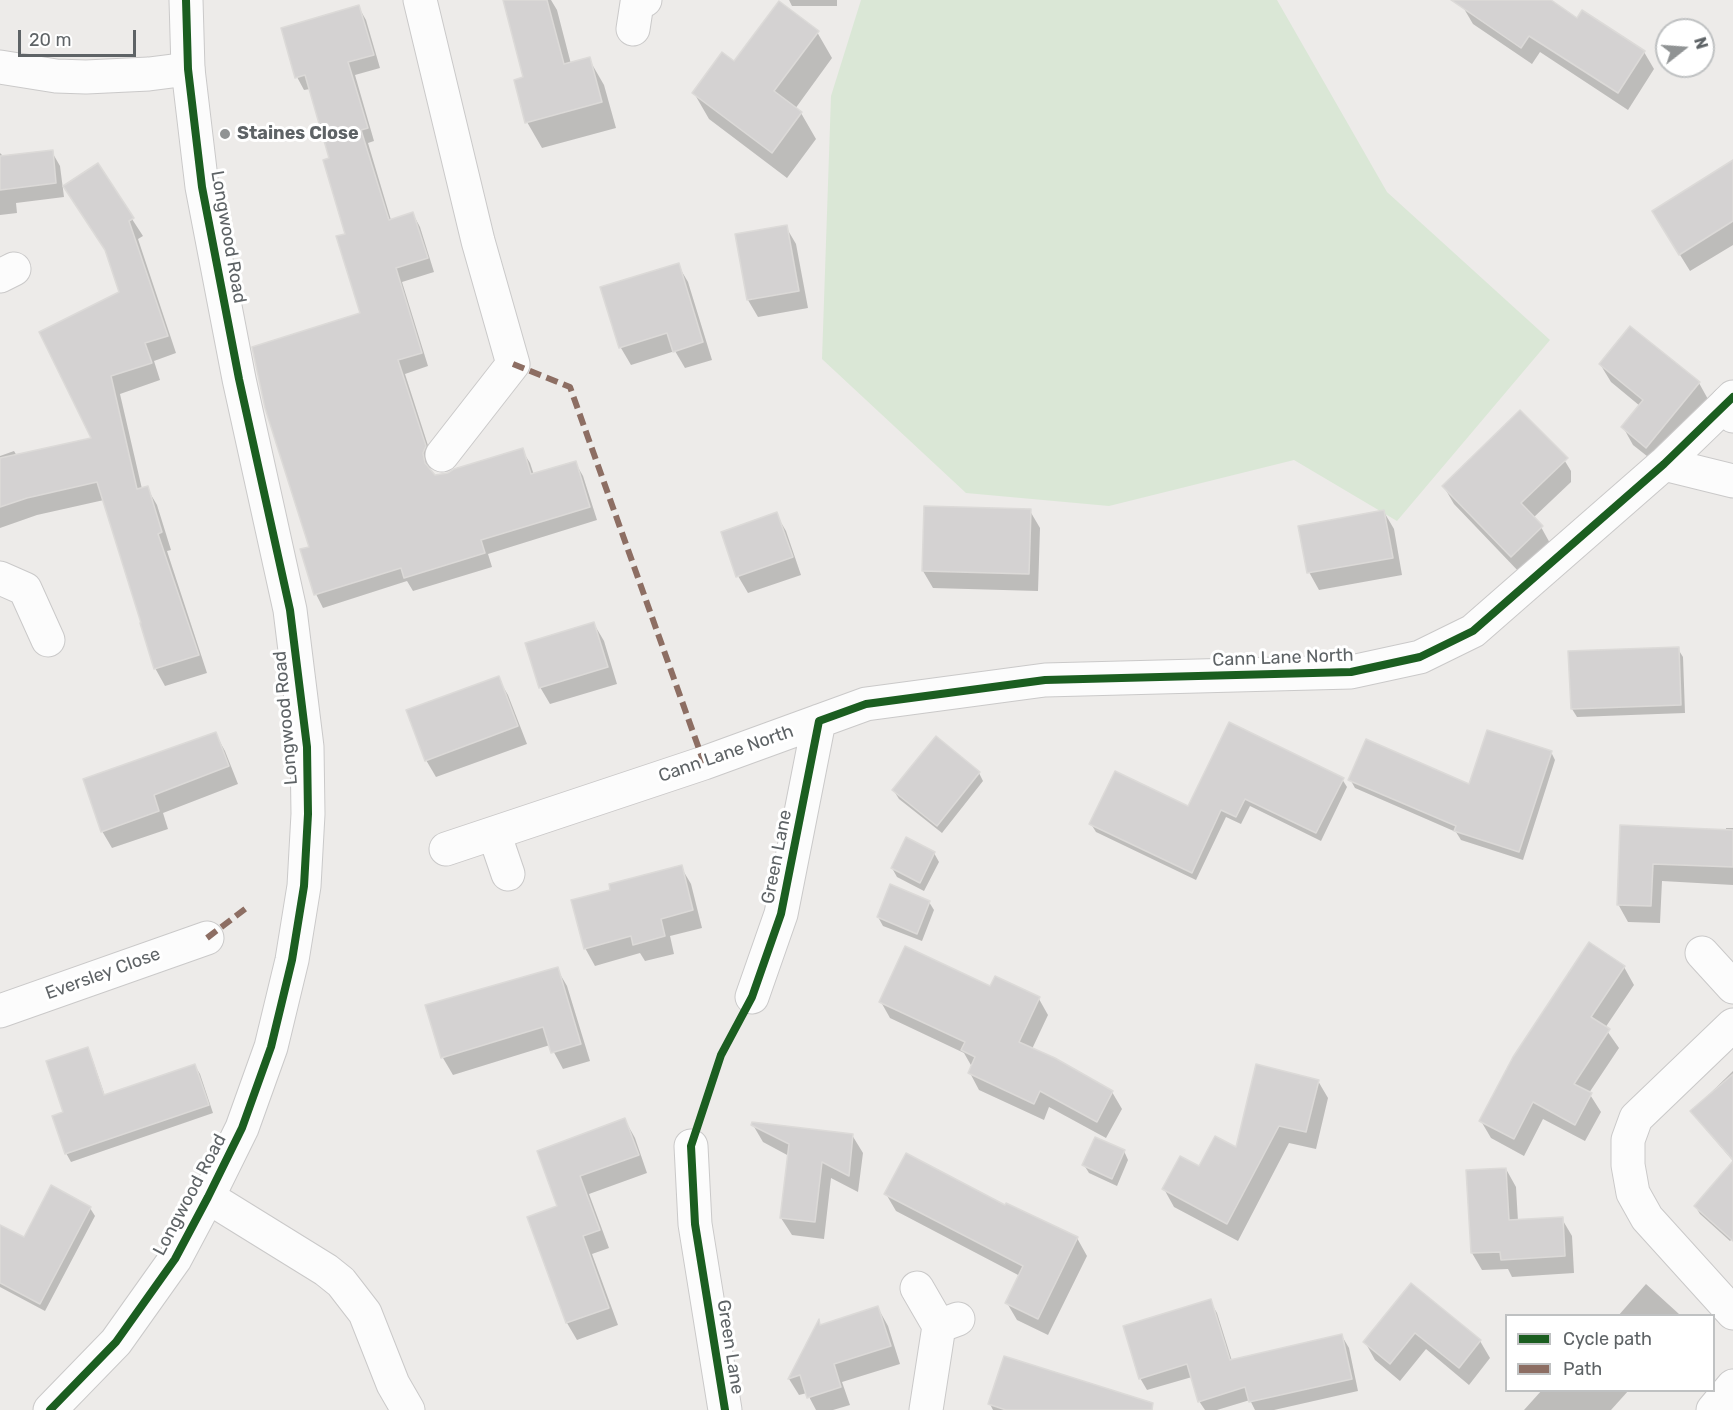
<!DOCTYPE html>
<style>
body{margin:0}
#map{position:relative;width:1733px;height:1410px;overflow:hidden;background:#edebe9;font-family:Rubik,sans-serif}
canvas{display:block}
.legend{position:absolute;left:1505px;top:1314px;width:210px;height:78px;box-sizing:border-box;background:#fff;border:2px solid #bfc1c2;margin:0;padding:8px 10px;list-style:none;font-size:18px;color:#5e6366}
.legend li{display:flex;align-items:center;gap:12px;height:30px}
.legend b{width:30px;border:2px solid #bfc1c2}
.north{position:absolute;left:1655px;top:18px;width:60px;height:60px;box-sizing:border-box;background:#fff;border:2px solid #bfc1c2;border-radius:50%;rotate:73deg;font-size:16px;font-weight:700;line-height:24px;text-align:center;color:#5e6366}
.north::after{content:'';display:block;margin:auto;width:21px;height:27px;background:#909394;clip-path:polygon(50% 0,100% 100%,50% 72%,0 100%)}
.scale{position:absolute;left:18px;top:30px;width:118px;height:27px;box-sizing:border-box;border:3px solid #5e6366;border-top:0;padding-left:8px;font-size:18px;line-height:21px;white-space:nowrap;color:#5e6366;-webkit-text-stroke:4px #fff;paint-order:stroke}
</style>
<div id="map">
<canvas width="1733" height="1410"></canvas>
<ul class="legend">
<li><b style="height:8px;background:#1b5e20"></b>Cycle path</li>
<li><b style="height:8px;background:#8d6e63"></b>Path</li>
</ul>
<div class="north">N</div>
<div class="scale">20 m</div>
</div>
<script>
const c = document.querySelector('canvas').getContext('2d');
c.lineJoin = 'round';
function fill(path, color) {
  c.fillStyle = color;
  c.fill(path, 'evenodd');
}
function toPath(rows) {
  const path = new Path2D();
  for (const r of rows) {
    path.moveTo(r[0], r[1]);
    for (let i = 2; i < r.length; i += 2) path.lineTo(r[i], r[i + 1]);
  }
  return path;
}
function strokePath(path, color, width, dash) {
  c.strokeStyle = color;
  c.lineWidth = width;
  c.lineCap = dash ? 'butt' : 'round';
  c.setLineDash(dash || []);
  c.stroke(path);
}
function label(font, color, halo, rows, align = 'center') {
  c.font = font + ' Rubik,sans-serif';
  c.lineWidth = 6;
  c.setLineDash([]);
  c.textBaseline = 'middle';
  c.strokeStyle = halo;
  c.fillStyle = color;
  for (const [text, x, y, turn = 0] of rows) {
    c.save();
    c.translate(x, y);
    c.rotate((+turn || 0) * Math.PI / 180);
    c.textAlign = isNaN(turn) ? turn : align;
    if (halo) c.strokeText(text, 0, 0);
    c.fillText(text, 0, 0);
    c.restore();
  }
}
const green = toPath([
 [861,0,1277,0,1387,192,1550,340,1397,521,1294,460,1109,506,966,493,822,359,831,96]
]);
const shadow = toPath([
 [505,0,551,0,557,10,571,64,589,59,604,85,616,128,542,148,527,122,525,78],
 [789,0,837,0,837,6,792,6],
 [1467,0,1548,0,1577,20,1644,52,1654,69,1628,110,1540,52,1532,64,1473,24,1463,7],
 [358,6,366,20,380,68,355,75,374,141,368,143,391,220,413,214,420,227,434,272,402,282,428,366,405,374,433,461,430,467,431,472,434,476,449,474,522,450,530,463,534,475,575,462,583,476,597,520,488,554,492,567,413,591,407,581,323,608,316,594,310,548,361,314,331,159,310,89,304,90,297,77],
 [817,32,832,58,795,109,801,113,816,139,787,178,709,119,694,93,734,63],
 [52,152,60,166,64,197,16,203,17,213,0,215,0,153,4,157],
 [1733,162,1733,245,1690,271,1664,229],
 [97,165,143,236,138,239,176,353,154,361,160,380,120,394,142,489,147,488,157,505,171,550,167,551,207,673,165,686,155,668,104,500,37,515,0,528,0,456,14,451,17,456,93,439,121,293],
 [786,227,796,244,808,308,758,317,748,300],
 [678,265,688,282,712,360,685,368,675,351,631,365,621,348,602,288],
 [1600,364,1699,383,1709,401,1657,464,1633,445,1623,427,1640,406,1611,382],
 [1560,453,1571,471,1571,482,1533,518,1541,527,1551,545,1521,574,1454,504,1444,487],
 [1030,511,1040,528,1038,591,933,588,923,571],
 [1384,512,1394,529,1402,575,1319,590,1309,572],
 [776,514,786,531,801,575,748,593,738,576],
 [594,624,604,641,617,684,550,704,540,687],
 [1678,649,1683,657,1685,713,1577,717,1572,709],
 [498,678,508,695,527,744,436,777,426,760],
 [215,733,225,751,238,784,163,813,168,829,112,848,102,831],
 [1551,752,1555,760,1523,860,1461,840,1456,832,1355,788,1350,779,1470,786],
 [979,773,983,781,942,833,899,799,894,791],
 [1342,779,1347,787,1321,841,1250,806,1241,824,1226,817,1196,880,1096,832,1091,824,1188,808],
 [1622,827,1726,831,1726,828,1733,828,1733,885,1662,881,1660,923,1628,922,1618,904],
 [934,853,939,862,924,891,897,877,892,868],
 [681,867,691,884,702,928,670,936,674,954,645,961,640,953,595,966,585,948,612,891],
 [929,902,934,910,922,941,883,926,878,917],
 [1624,967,1634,985,1605,1028,1619,1048,1589,1093,1601,1112,1585,1141,1543,1119,1524,1156,1491,1138,1481,1121],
 [557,969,567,986,590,1061,563,1069,550,1045,453,1075,443,1058,427,1006],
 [1039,999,1048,1015,1032,1049,1054,1059,1112,1092,1122,1109,1106,1138,1049,1107,1044,1120,979,1090,970,1073,972,1067,964,1053,890,1018,881,1002],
 [87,1049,92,1058,105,1096,195,1066,200,1074,213,1113,71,1162,66,1153,65,1113],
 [1733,1071,1733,1161,1697,1119,1692,1111],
 [1318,1081,1328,1098,1316,1149,1289,1143,1238,1241,1174,1207,1164,1189,1200,1168,1237,1150],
 [625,1120,635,1138,647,1173,589,1194,609,1248,592,1254,618,1325,577,1340,567,1323,529,1218,558,1207,539,1152],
 [753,1125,852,1135,863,1153,858,1192,831,1178,824,1239,792,1235,781,1218,789,1156,763,1142],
 [1124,1151,1128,1160,1117,1186,1089,1173,1084,1165],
 [1733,1163,1733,1238,1730,1241,1700,1214,1695,1206],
 [1506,1169,1516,1187,1518,1221,1562,1219,1572,1236,1574,1273,1512,1277,1508,1269,1482,1270,1472,1253],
 [886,1194,1006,1207,1077,1238,1087,1256,1048,1335,1017,1320,1007,1303,1020,1276,896,1211],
 [90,1208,95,1216,45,1311,0,1287,0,1238,24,1239],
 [1646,1284,1679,1314,1680,1316,1618,1316],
 [1411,1285,1480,1341,1490,1358,1469,1385,1426,1349,1400,1381,1375,1360,1365,1342],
 [1210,1301,1217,1313,1232,1361,1342,1336,1349,1348,1358,1391,1274,1410,1255,1410,1250,1400,1217,1410,1205,1410,1199,1401,1192,1377,1147,1390,1140,1378],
 [878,1308,888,1326,900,1364,842,1382,850,1405,833,1410,816,1410,807,1393,799,1395,789,1379,819,1323,820,1325],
 [1542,1390,1629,1390,1611,1410,1524,1410],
 [990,1404,1115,1410,993,1410]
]);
const building = toPath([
 [503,0,547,0,564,64,590,57,602,102,525,123,514,80,523,77,503,0],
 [1451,0,1551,0,1577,18,1582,10,1645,51,1618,93,1529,36,1521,48,1451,0],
 [779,1,819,31,774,91,802,112,772,153,692,93,722,52,734,61,779,1],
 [359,5,374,55,348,62,368,128,361,130,389,220,413,212,428,258,396,268,422,353,398,360,426,446,423,453,425,463,435,475,448,473,454,469,523,448,531,474,576,461,590,507,481,540,485,553,404,578,401,568,314,595,300,549,309,547,265,408,252,347,360,313,336,236,345,234,323,160,329,158,305,75,295,78,281,28,359,5],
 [53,150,56,183,0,190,0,156,53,150],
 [1733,160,1733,221,1679,255,1652,211,1733,160],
 [98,163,134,218,129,221,168,336,145,343,152,363,111,376,137,489,148,486,162,532,158,534,199,655,154,669,140,623,141,623,97,482,27,498,0,507,0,458,91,438,39,332,119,292,105,250,63,186,98,163],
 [787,225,799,291,747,300,735,234,787,225],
 [679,263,703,342,673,352,667,333,619,348,600,287,679,263],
 [1630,326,1700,382,1646,448,1621,427,1643,400,1599,364,1630,326],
 [1520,410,1568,458,1521,503,1543,526,1511,557,1442,486,1520,410],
 [924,506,1031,509,1029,574,922,571,924,506],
 [1384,510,1393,558,1307,573,1298,526,1384,510],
 [777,512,793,557,736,577,721,532,777,512],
 [594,622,608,667,539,688,525,643,594,622],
 [1679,647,1681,705,1571,709,1568,651,1679,647],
 [499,676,518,726,425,761,406,710,499,676],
 [1229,722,1344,778,1316,833,1245,799,1236,817,1221,810,1192,873,1089,824,1115,771,1188,806,1229,722],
 [1487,730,1552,751,1519,852,1454,831,1456,826,1348,780,1366,739,1469,784,1487,730],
 [216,732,229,766,154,795,159,811,101,832,83,779,216,732],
 [936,736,980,772,937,826,892,790,936,736],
 [1620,825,1733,830,1733,867,1653,864,1651,906,1617,905,1620,825],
 [906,837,935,852,920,883,891,868,906,837],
 [682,865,693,910,661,919,665,936,633,945,631,936,584,949,571,900,610,890,609,884,682,865],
 [890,884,930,901,917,934,877,917,890,884],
 [1589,942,1625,966,1591,1017,1610,1029,1574,1084,1592,1093,1575,1125,1533,1102,1514,1139,1479,1121,1513,1057,1589,942],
 [905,946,990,986,995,976,1040,997,1019,1042,1055,1058,1113,1091,1097,1122,1040,1091,1034,1104,968,1073,975,1057,961,1050,965,1042,879,1002,905,946],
 [558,967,581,1044,551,1053,543,1027,441,1058,425,1005,558,967],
 [88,1047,104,1095,195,1064,209,1105,65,1154,52,1116,63,1112,46,1061,88,1047],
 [1256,1064,1319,1080,1306,1132,1279,1126,1227,1224,1162,1189,1180,1156,1199,1166,1215,1136,1236,1147,1256,1064],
 [1733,1074,1733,1160,1690,1111,1733,1074],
 [625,1118,639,1155,580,1176,600,1230,583,1236,609,1308,566,1323,527,1217,557,1206,537,1151,625,1118],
 [752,1122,853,1134,849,1176,822,1162,815,1222,780,1218,789,1144,751,1125,752,1122],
 [1095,1137,1125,1150,1112,1179,1082,1165,1095,1137],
 [906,1153,1005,1205,1006,1203,1078,1237,1038,1319,1005,1303,1023,1266,884,1194,906,1153],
 [1733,1161,1733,1241,1694,1206,1733,1161],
 [1506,1168,1509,1220,1563,1217,1565,1256,1501,1260,1500,1252,1471,1253,1466,1170,1506,1168],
 [51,1185,91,1207,40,1304,0,1283,0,1225,24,1237,51,1185],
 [1411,1283,1481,1340,1459,1368,1415,1333,1390,1364,1363,1342,1411,1283],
 [1211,1299,1230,1360,1342,1334,1352,1379,1249,1402,1245,1387,1198,1402,1187,1364,1139,1379,1123,1326,1211,1299],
 [878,1306,891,1346,834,1364,841,1387,807,1398,800,1375,788,1379,819,1319,820,1325,878,1306],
 [1004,1356,1153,1403,1152,1410,1006,1410,988,1404,1004,1356]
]);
const minor = toPath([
 [420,0,478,241,513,364,442,455],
 [633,29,637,3,645,0],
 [0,67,56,76,86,77,149,74,188,69],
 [0,276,14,269],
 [1664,464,1733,481],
 [0,578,25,589,48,640],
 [494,833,704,763,866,704,1045,680,1351,672,1420,657,1473,631,1664,464,1728,402],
 [446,849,494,833,508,874],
 [1702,953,1733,987],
 [752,997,781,914,819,721],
 [0,1011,207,938],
 [1733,1025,1636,1118,1628,1140,1628,1165,1633,1193,1647,1218,1733,1313],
 [691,1146,695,1224,725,1410],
 [208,1197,326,1270,341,1282,365,1313,393,1384,408,1410],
 [917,1288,939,1326,958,1319],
 [926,1410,939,1326],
 [1713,1410,1733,1386]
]);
const tertiary = toPath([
 [1733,397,1728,402,1733,416],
 [50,1410,116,1342,175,1259,208,1197,242,1128,271,1047,292,960,304,886,308,814,307,747,290,610,239,379,202,187,188,69,186,0]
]);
const quiet = toPath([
 [513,364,570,387,704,763],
 [207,938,249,906]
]);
const cycleway = toPath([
 [50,1410,116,1342,175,1259,208,1197,242,1128,271,1047,292,960,304,886,308,814,307,747,290,610,239,379,202,187,188,69,186,0],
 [725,1410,695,1224,691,1146,721,1055,752,997,781,914,819,721,866,704,1045,680,1351,672,1420,657,1473,631,1664,464,1733,397]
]);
const markers = [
 [225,134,6,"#909394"]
];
const poiNames = [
 ["Staines Close",237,134]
];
const streetNames = [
 ["Longwood Road",228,237,80],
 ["Cann Lane North",1283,658,-2],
 ["Longwood Road",286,718,-95],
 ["Cann Lane North",726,754,-19],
 ["Green Lane",777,857,-79],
 ["Eversley Close",103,974,-20],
 ["Longwood Road",190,1195,-62],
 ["Green Lane",730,1347,81]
];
fill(green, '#dae7d6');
fill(shadow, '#0003');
fill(building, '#d4d2d2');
strokePath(building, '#dcdad8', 1.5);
strokePath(minor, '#cac9c9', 35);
strokePath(tertiary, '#cac9c9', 35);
strokePath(minor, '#fcfcfc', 33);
strokePath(tertiary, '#fcfcfc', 33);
strokePath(quiet, '#8d6e63', 6, [12, 6]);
strokePath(cycleway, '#1b5e20', 8);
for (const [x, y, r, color] of markers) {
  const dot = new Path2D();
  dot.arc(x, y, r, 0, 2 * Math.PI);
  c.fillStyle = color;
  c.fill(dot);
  strokePath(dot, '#fff', 2);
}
label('bold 18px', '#5e6366', '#fff', poiNames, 'left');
label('18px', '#5e6366', '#fff', streetNames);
</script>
